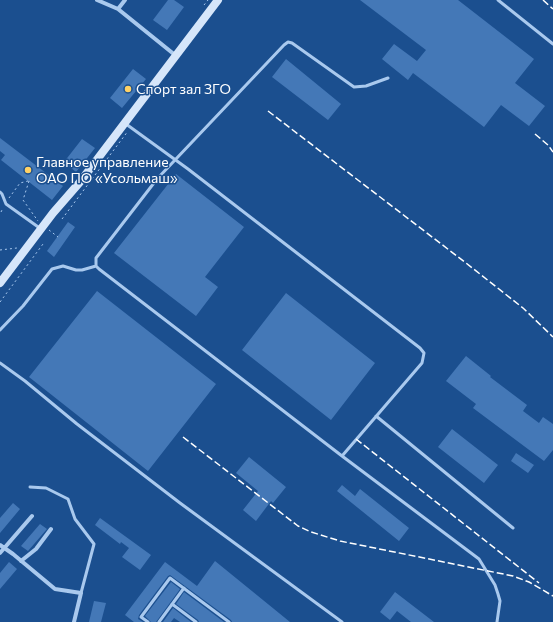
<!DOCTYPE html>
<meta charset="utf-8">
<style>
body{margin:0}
canvas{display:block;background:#1b4f8f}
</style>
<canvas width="553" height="622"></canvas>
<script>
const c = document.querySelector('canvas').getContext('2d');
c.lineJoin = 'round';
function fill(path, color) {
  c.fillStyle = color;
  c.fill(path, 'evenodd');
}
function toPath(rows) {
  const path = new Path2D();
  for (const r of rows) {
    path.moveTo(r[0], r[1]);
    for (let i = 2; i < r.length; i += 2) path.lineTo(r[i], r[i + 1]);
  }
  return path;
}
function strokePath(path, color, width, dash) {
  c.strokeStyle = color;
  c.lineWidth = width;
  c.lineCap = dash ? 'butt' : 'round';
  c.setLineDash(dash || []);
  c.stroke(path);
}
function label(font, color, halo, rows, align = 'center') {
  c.font = font + ' Commissioner,sans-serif';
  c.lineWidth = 3;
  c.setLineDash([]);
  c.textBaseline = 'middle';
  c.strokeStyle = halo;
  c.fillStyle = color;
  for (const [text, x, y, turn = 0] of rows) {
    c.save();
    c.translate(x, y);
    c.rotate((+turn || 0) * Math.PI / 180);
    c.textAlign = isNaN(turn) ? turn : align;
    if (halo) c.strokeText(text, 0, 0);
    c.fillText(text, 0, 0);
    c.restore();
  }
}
const building = toPath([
 [168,0,174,0,184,7,167,30,153,20],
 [360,0,458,0,534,59,515,83,545,106,529,126,501,105,484,127,413,73,408,80,382,59,394,44,417,61,426,50],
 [286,59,341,104,328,120,272,77],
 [133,69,146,79,122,108,110,98],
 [0,138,63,186,52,200,1,160,5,155,0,151],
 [82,139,95,148,76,172,64,162],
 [176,174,244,227,205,277,218,287,196,316,114,253],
 [68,222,75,227,54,257,47,251],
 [97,291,216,384,148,471,29,377],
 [286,293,375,363,331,420,242,350],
 [466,356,491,376,490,377,527,405,523,411,539,423,543,417,553,424,553,450,544,461,473,408,476,404,446,381],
 [452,429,498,465,484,483,438,447],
 [516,453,534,465,528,473,511,461],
 [249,457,286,487,273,503,271,501,256,521,243,510,258,491,236,473],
 [342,485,355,496,360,489,409,528,399,541,337,491],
 [13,503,20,509,0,533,0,518],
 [100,518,151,555,140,570,122,557,129,548,121,542,120,544,95,525],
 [40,524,47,529,28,551,21,546],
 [215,561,290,622,232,622,231,620,170,575,168,576,139,615,138,619,143,622,134,622,125,615,165,562,197,586],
 [9,562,17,569,0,589,0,573],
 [171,582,180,589,156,622,151,622,145,616],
 [184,592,224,622,199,622,198,620,176,604],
 [395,592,434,622,411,622,397,611,390,620,380,612],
 [94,601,106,603,101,622,89,622],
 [173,608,191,622,180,622,174,618,171,622,163,622]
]);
const path = toPath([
 [204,5,208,0],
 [29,181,23,200,38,221],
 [9,198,20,183,28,181],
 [1,212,3,208],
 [62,219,128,131],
 [49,230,58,237],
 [0,250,17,248],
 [0,302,43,244]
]);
const lane = toPath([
 [498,0,553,44],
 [388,78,366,86,354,87,292,43,288,42,284,45,157,179,96,258,96,266,99,269,342,456,479,559,495,585,498,594,500,601,497,622],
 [126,124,188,169,420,348,424,353,422,363,342,456],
 [0,192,2,194,6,204,41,229],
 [0,330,23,306,52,269,63,266,76,270,82,270,96,266],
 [0,363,25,381,77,424,180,503,342,622],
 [376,416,513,528],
 [30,487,46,488,68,499,75,519,94,544,81,593],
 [172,604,196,622],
 [148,622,141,617,170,578,229,622],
 [159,622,184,588]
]);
const street = toPath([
 [97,0,118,9,175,55],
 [118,9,125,0],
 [0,545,13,554,55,589,81,593,74,622],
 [0,553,32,516],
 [21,561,36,549,51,529]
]);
const secondary = toPath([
 [0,283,53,213,80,182,218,0]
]);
const rail = toPath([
 [543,0,553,9],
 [268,111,466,263,523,308,553,337],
 [535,134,548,145,553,152],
 [183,437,298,526,311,532,340,541,513,576,529,582,553,596],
 [356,439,539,583]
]);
const markers = [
 [128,89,4,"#ffd166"],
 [28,170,4,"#ffd166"]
];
const poiNames = [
 ["Спорт зал ЗГО",136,89],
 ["Главное управление",36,162],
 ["ОАО ПО «Усольмаш»",36,178]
];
fill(building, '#4478b7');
strokePath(path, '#a9c9ee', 1, [2, 3]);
strokePath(lane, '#a9c9ee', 3);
strokePath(street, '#a9c9ee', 4);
strokePath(secondary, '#d6e6fa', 8);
strokePath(rail, '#fff', 1.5, [7, 3]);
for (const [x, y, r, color] of markers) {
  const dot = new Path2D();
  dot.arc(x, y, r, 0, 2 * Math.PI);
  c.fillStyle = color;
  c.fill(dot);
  strokePath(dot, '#1b4f8f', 1.5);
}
label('14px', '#fff', '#1b4f8f', poiNames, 'left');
</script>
